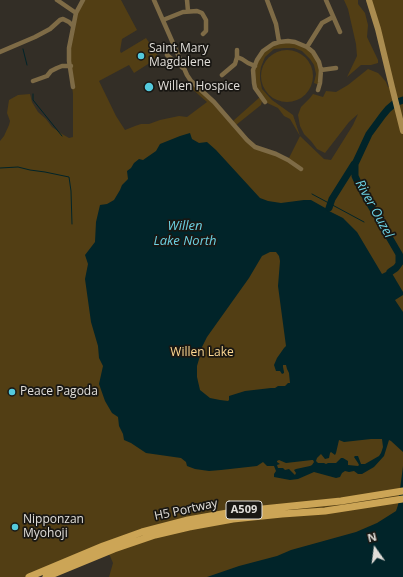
<!DOCTYPE html>
<style>
body{margin:0}
#map{position:relative;width:403px;height:577px;overflow:hidden;background:#332e26;font-family:"Open Sans",sans-serif}
canvas{display:block}
.north{position:absolute;left:355px;top:529px;width:40px;height:40px;-webkit-text-stroke:3px #191713;paint-order:stroke;rotate:346deg;font-size:11px;font-weight:700;line-height:16px;text-align:center;color:#e1ded9}
.north::after{content:'';display:block;margin:auto;width:14px;height:18px;background:#e1ded9;clip-path:polygon(50% 0,100% 100%,50% 72%,0 100%)}
</style>
<div id="map">
<canvas width="403" height="577"></canvas>
<div class="north">N</div>
</div>
<script>
const c = document.querySelector('canvas').getContext('2d');
c.lineJoin = 'round';
function fill(path, color) {
  c.fillStyle = color;
  c.fill(path, 'evenodd');
}
function toPath(rows) {
  const path = new Path2D();
  for (const r of rows) {
    if (r.length === 3) {
      path.moveTo(r[0] + r[2], r[1]);
      path.arc(r[0], r[1], r[2], 0, 2 * Math.PI);
      continue;
    }
    path.moveTo(r[0], r[1]);
    for (let i = 2; i < r.length; i += 2) path.lineTo(r[i], r[i + 1]);
  }
  return path;
}
function strokePath(path, color, width, dash) {
  c.strokeStyle = color;
  c.lineWidth = width;
  c.lineCap = dash ? 'butt' : 'round';
  c.setLineDash(dash || []);
  c.stroke(path);
}
function label(font, color, halo, rows, align = 'center') {
  c.font = font + ' "Open Sans",sans-serif';
  c.lineWidth = 3.5;
  c.setLineDash([]);
  c.textBaseline = 'middle';
  c.strokeStyle = halo;
  c.fillStyle = color;
  for (const [text, x, y, turn = 0] of rows) {
    c.save();
    c.translate(x, y);
    c.rotate((+turn || 0) * Math.PI / 180);
    c.textAlign = isNaN(turn) ? turn : align;
    if (halo) c.strokeText(text, 0, 0);
    c.fillText(text, 0, 0);
    c.restore();
  }
}
const green = toPath([
 [83,0,121,0,137,30,122,39,120,51,121,53,146,38,159,57,134,73,129,65,99,81,116,116,125,130,135,126,141,124,149,124,160,120,179,116,187,117,207,102,191,88,191,81,255,147,289,158,300,136,290,119,284,116,278,108,265,102,255,88,255,66,267,48,288,41,307,47,319,62,319,85,314,83,316,74,314,65,310,59,302,51,294,48,284,48,274,49,265,57,261,67,260,73,260,79,262,89,272,100,293,115,300,136,324,159,331,160,353,125,358,114,349,122,325,153,317,149,311,141,304,134,300,126,298,115,301,107,310,98,313,94,323,97,326,91,336,92,348,85,368,69,378,73,381,76,386,82,388,87,391,87,369,0,403,0,403,577,109,577,113,563,110,556,103,546,29,577,0,577,0,141,4,136,9,125,10,121,7,113,9,100,18,95,30,94,32,102,38,112,46,119,52,127,62,134,69,138,73,137,73,94,69,61,73,26],
 [344,0,358,0,358,4,365,13,368,25,367,37,378,60,378,63,371,65,361,65,347,77,357,56,356,44,348,9],
 [287,76,26],
 [260,97,262,101,261,105,236,125,233,121]
]);
const water = toPath([
 [190,133,192,139,199,143,207,142,216,150,260,198,268,201,281,203,304,200,311,200,327,209,329,208,329,211,343,218,357,232,382,274,390,270,403,292,403,295,395,300,403,312,403,452,391,441,389,440,384,456,374,467,362,474,358,474,354,471,349,472,345,471,342,473,340,477,336,478,314,472,298,479,290,480,274,477,274,474,276,471,274,466,267,466,263,462,257,466,221,470,209,471,195,469,187,466,186,462,181,458,146,453,131,443,124,440,123,434,119,426,118,417,112,413,105,401,99,384,103,366,99,358,98,346,91,322,85,279,88,264,85,255,95,242,96,222,100,205,107,204,114,200,120,190,122,185,128,179,127,171,131,168,134,163,139,159,143,160,156,151,160,144,180,136],
 [270,252,276,252,279,256,280,261,278,286,286,346,284,348,277,358,274,365,276,371,280,371,282,374,284,373,284,372,283,367,283,365,286,365,287,369,289,373,290,383,288,383,285,386,278,386,275,388,271,388,245,391,229,396,229,400,228,401,220,400,210,398,200,390,197,377,197,366,202,349,202,347,207,337,249,278,262,256],
 [371,439,382,439,383,447,381,453,379,456,365,464,361,464,358,456,355,456,354,457,358,463,359,465,358,466,348,465,348,461,343,458,341,458,336,463,328,463,326,464,324,463,318,463,316,461,317,458,321,454,325,459,329,458,330,453,331,452,335,455,336,453,339,440,344,442],
 [279,460,286,463,312,460,313,460,314,462,312,465,310,466,296,469,294,470,296,473,295,475,289,469,285,470,283,468,278,468,277,465,280,464,277,462,277,461],
 [403,466,403,577,207,577,239,566,277,556,291,550,356,532,377,523,396,511,398,505]
]);
const stream = toPath([
 [23,49,27,65],
 [33,94,33,100,62,136],
 [0,168,18,167,30,170,45,172,69,177,71,191,72,224],
 [312,194,364,222]
]);
const river = toPath([
 [403,100,395,103,388,109,383,115,369,134,355,164,355,176,360,187,403,261],
 [329,208,332,199,354,164],
 [390,272,396,268,399,264,399,254]
]);
const street = toPath([
 [57,0,76,13],
 [154,0,187,75,191,81,214,102,247,140,255,147,276,154,288,160,301,169],
 [187,0,188,11],
 [267,0,276,24,279,42],
 [326,0,340,32],
 [163,20,183,12,197,11,202,13,206,20,206,31,203,34],
 [307,47,322,23,333,17],
 [0,52,35,37,50,29,60,20,63,19,69,22,73,26],
 [167,55,183,68],
 [237,57,242,59,248,63,255,66],
 [321,70,336,68],
 [222,75,235,64,237,57,237,50],
 [33,81,47,76,51,71,57,68,62,66,71,66],
 [73,87,69,61,69,48,76,13,83,0],
 [265,102,255,88,254,83,253,70,257,60,263,51,273,44,279,42,288,41,295,42,307,47,313,52,319,62,321,70,320,83,318,90]
]);
const secondary = toPath([
 [369,0,378,29,392,87,403,131]
]);
const primary = toPath([
 [29,577,103,546,142,532,188,520,233,512,341,501,403,491],
 [46,577,114,549,155,535,189,527,233,519,282,514,325,511,403,499]
]);
const markers = [
 [141,56,4,"#54cadd"],
 [149,87,5,"#54cadd"],
 [12,392,4,"#54cadd"],
 [15,527,4,"#54cadd"]
];
const shields = [
 [244,510,36]
];
const shieldNames = [
 ["A509",244,510]
];
const poiNames = [
 ["Saint Mary",149,49],
 ["Magdalene",149,63],
 ["Willen Hospice",158,87],
 ["Peace Pagoda",20,392],
 ["Nipponzan",23,520],
 ["Myohoji",23,534]
];
const parkNames = [
 ["Willen Lake",202,353]
];
const streetNames = [
 ["H5 Portway",186,510,-12]
];
const waterNames = [
 ["River Ouzel",374,209,61],
 ["Willen",185,226],
 ["Lake North",185,241]
];
fill(green, '#523e14');
fill(water, '#012429');
strokePath(stream, '#012429', 1);
strokePath(river, '#012429', 7);
strokePath(street, '#7e6b46', 4.5);
strokePath(secondary, '#aa8c50', 6);
strokePath(primary, '#cca556', 7);
for (const [x, y, r, color] of markers) {
  const dot = new Path2D();
  dot.arc(x, y, r, 0, 2 * Math.PI);
  c.fillStyle = color;
  c.fill(dot);
  strokePath(dot, '#191713', 1.5);
}
for (const [x, y, w] of shields) {
  const box = new Path2D();
  box.roundRect(x - w / 2, y - 9, w, 18, 3);
  c.fillStyle = '#191713';
  c.fill(box);
  strokePath(box, '#e1ded9', 1);
}
label('bold 11px', '#e1ded9', null, shieldNames);
label('12px', '#e1ded9', '#191713', poiNames, 'left');
label('12px', '#fed993', '#191713', parkNames);
label('12px', '#e1ded9', '#191713', streetNames);
label('italic 13px', '#6cd1e2', '#191713', waterNames);
</script>
